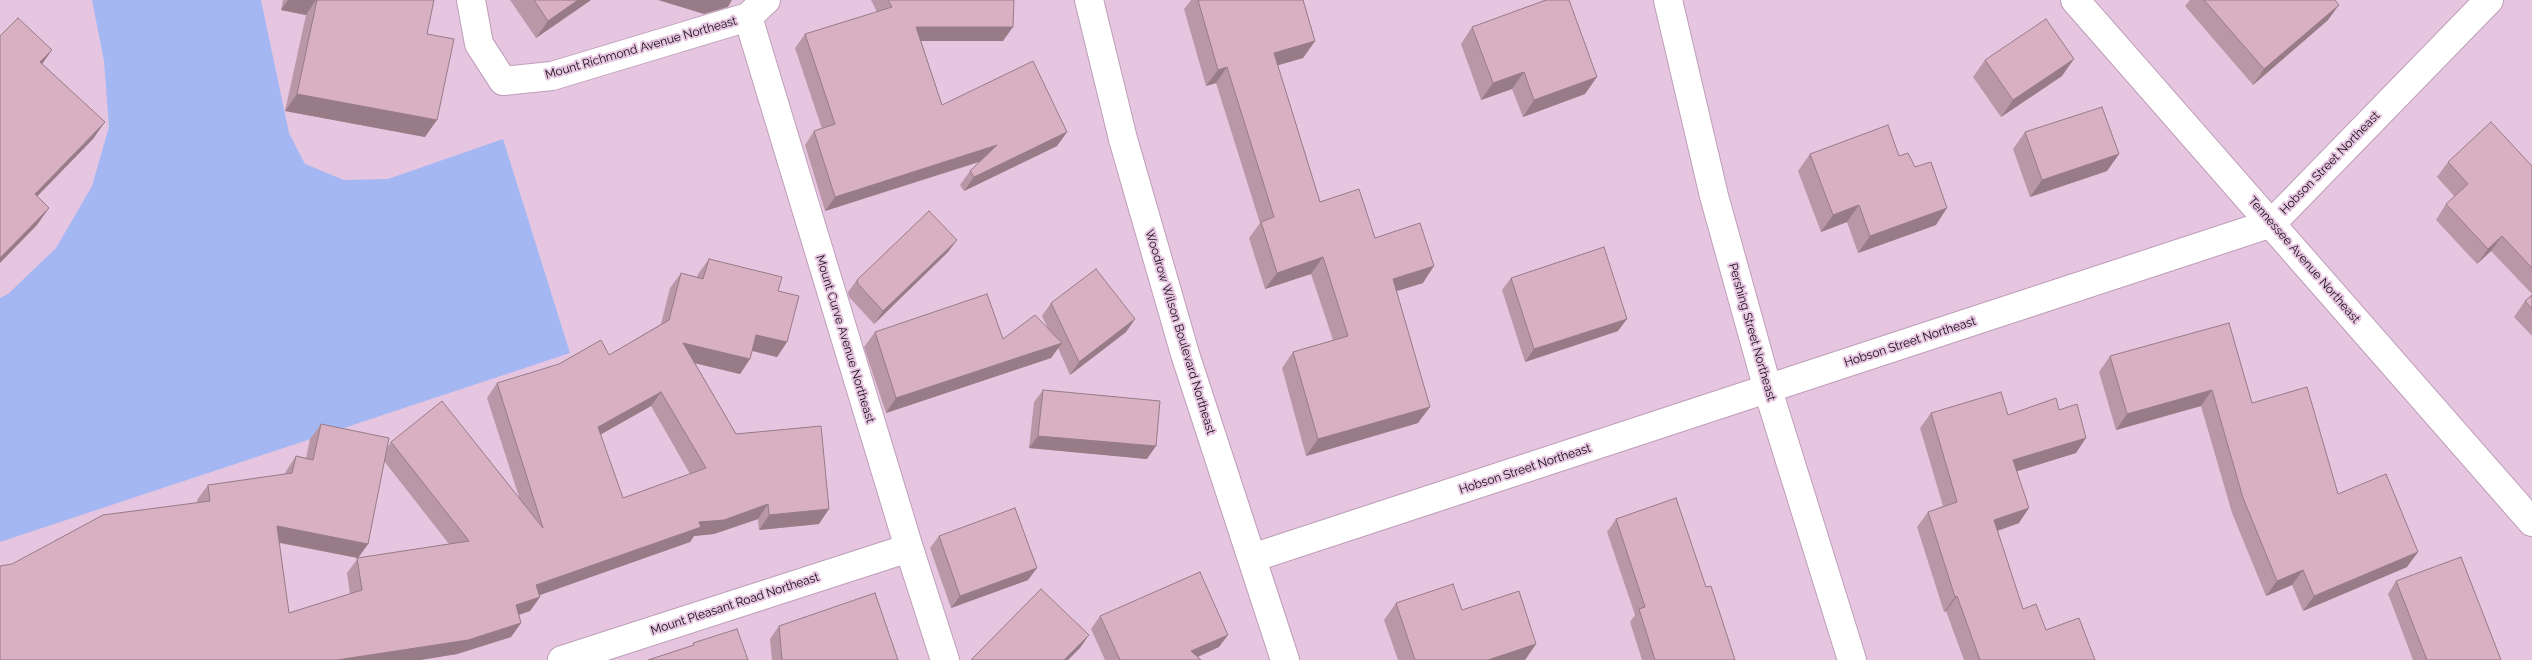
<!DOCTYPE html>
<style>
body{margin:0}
canvas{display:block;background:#e6c5e1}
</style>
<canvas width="2532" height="660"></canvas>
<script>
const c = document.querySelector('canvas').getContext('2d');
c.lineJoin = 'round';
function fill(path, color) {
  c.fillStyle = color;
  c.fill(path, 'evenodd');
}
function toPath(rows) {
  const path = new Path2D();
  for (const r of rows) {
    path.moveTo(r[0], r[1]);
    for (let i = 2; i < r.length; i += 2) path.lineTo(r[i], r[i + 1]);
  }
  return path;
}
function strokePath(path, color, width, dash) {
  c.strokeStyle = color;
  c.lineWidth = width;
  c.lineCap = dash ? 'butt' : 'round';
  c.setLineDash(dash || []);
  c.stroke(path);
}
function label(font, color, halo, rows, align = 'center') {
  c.font = font + ' Raleway,sans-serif';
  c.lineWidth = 4;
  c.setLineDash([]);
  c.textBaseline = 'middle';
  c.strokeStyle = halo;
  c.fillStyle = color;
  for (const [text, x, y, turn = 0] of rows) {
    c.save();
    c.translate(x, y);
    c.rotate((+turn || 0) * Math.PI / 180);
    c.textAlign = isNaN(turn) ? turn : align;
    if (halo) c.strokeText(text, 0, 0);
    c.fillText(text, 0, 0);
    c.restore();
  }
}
const water = toPath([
 [92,0,261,0,289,133,305,164,344,180,388,179,503,139,570,353,0,542,0,298,8,294,56,248,92,186,109,127,104,61]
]);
const street = toPath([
 [471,0,479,44,503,81,552,76,748,17,766,0],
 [1089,0,1123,139,1185,354,1285,660],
 [1668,0,1714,196,1768,390,1852,660],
 [2075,0,2532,522],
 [748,17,909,548,945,660],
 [1252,558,2272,223,2489,0],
 [562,660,909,548]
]);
const wall = toPath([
 [283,0,434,0,427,34,425,137,285,111,306,15,281,10],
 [510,0,591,0,536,38],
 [871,0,1014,0,1003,41,921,41,942,105,1067,132,1057,146,964,191,960,185,970,171,980,162,825,211,805,145,814,131,822,129,795,48,805,34,877,12],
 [1191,0,1303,0,1315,41,1303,58,1277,65,1320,202,1375,238,1423,283,1396,291,1418,423,1306,456,1282,368,1293,352,1333,340,1311,274,1265,289,1249,238,1260,223,1216,83,1206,86,1184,9],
 [2190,0,2335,0,2328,20,2253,85,2185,6],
 [1472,27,1585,94,1523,117,1512,89,1481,100,1461,44],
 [1985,60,2062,76,2001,117,1973,77],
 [2025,132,2119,154,2107,171,2030,197,2013,149],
 [1810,154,1899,156,1936,225,1858,253,1847,222,1821,232,1798,171],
 [2448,162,2532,166,2532,294,2491,251,2477,264,2436,220,2446,204,2455,197,2437,177],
 [948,252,874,324,849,297,848,292,857,280],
 [709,259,778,291,787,342,777,357,752,351,750,359,740,374,695,363,736,434,819,524,759,530,758,519,714,534,694,536,690,542,539,595,540,597,530,611,519,615,521,623,511,637,457,654,420,660,0,660,12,564,198,503,197,500,208,485,285,474,286,471,296,456,306,458,310,439,321,424,387,448,391,442,519,497,487,398,497,383,609,355,661,324,670,288,681,273,697,277,698,274],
 [651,406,690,474,623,498,600,435],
 [384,461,449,544,358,558,368,544],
 [279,543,358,558,347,573,350,594,289,613],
 [1511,278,1618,331,1525,362,1502,290],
 [2532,295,2532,336,2514,317,2525,301],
 [1051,303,1135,319,1126,332,1070,375,1058,348,1051,358,886,413,864,347,875,332,1003,339,1048,329,1042,316],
 [2110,356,2252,403,2407,567,2303,611,2292,585,2266,596,2232,513,2201,406,2116,430,2099,372],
 [1043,390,1147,459,1029,448,1034,402],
 [2059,410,2076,453,2016,471,2019,523,1997,531,2023,609,2046,630,2095,660,1964,660,1946,611,1944,612,1917,527,1928,512,1943,506,1920,428,1931,413,2008,415],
 [1616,519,1706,587,1735,660,1642,660,1630,622,1635,615,1607,532],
 [939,536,1028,580,951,608,930,548],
 [2396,581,2501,660,2413,660,2388,594],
 [1396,603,1462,610,1536,644,1525,660,1398,660,1384,620],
 [1100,616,1219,647,1198,657,1201,660,1105,660,1091,629],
 [779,626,898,660,772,660,770,639]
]);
const shadedWall = toPath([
 [288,0,316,0,306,15,281,10],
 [578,0,591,0,536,38,548,21],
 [658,0,732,0,728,7,704,14],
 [2339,5,2328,20,2253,85,2264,69],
 [916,27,1013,27,1003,41,906,41],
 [1315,41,1303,58,1262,70,1274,53],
 [52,50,40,67,40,62],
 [2074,59,2062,76,2001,117,2013,100],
 [1227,67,1216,83,1206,86,1218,70],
 [1524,72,1512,89,1481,100,1493,83],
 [1597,77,1585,94,1523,117,1534,100],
 [297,94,437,120,425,137,285,111],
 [105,122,93,139,23,211,35,194],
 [1067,132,1057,146,964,191,974,177],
 [997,145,987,159,825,211,835,197],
 [2119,154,2107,171,2030,197,2042,180],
 [1859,205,1847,222,1821,232,1833,215],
 [49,208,37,225,0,263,0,258],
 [1947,208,1936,225,1858,253,1870,236],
 [2502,236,2491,251,2477,264,2488,249],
 [957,240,948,252,874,324,883,311],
 [1323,257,1311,274,1265,289,1277,273],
 [1434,266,1423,283,1381,296,1393,279],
 [1135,319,1126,332,1070,375,1079,362],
 [1627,319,1618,331,1525,362,1534,349],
 [756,335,787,342,777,357,745,349],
 [683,343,750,359,740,374,673,358],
 [1062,343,1051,358,886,413,896,398],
 [2212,390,2201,406,2116,430,2127,414],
 [661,392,651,406,587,442,598,427],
 [1430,407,1418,423,1306,456,1318,439],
 [1038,436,1156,446,1147,459,1029,448],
 [2086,438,2076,453,2002,476,2013,460],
 [768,504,758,519,714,534,694,536,690,542,526,600,536,585,699,522],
 [2029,508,2019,523,1983,536,1994,520],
 [829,509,819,524,759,530,769,515],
 [277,526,368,544,358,558,267,540],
 [2418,552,2407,567,2303,611,2314,596],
 [1037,568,1028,580,951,608,960,596],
 [2303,570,2292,585,2266,596,2277,581],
 [1957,596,1946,611,1944,612,1955,597],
 [540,597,530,611,506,619,516,605],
 [521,623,511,637,457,654,420,660,337,660],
 [1089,635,1080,648,1068,660,1064,660],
 [1228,635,1219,647,1190,660,1191,651],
 [1536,644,1525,660,1488,660]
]);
const building = toPath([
 [317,0,434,0,427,34,454,39,437,120,297,94,317,0],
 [534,0,578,0,548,21,534,0],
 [888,0,1014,0,1013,27,916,27,942,105,1033,61,1067,132,974,177,970,171,997,145,835,197,814,131,835,124,805,34,892,7,888,0],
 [1198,0,1303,0,1315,41,1274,53,1320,202,1359,189,1375,238,1420,223,1434,266,1393,279,1430,407,1318,439,1293,352,1348,336,1323,257,1277,273,1261,222,1274,217,1227,67,1218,70,1198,0],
 [1546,0,1569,0,1597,77,1534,100,1524,72,1493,83,1472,27,1546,0],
 [2204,0,2335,0,2339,5,2264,69,2204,0],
 [18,18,52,50,40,62,105,122,35,194,49,208,0,258,0,36,18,18],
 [2046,19,2074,59,2013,100,1985,60,2046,19],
 [2102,107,2119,154,2042,180,2025,132,2102,107],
 [2491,122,2532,166,2532,268,2502,236,2488,249,2446,204,2468,184,2448,162,2491,122],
 [1888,125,1899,156,1908,153,1915,167,1931,162,1947,208,1870,236,1859,205,1833,215,1810,154,1888,125],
 [929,211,957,240,883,311,858,284,857,280,929,211],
 [1604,247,1627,319,1534,349,1511,278,1604,247],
 [709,259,782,277,778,291,799,296,787,342,756,335,750,359,683,343,736,434,821,426,829,509,769,515,768,504,724,520,699,522,701,527,536,585,540,597,516,605,521,623,468,640,337,660,0,660,0,566,12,564,103,515,210,501,208,485,292,473,296,456,313,460,321,424,389,438,368,544,277,526,289,613,362,590,357,558,469,541,391,442,442,401,543,528,497,383,559,364,601,340,609,355,669,320,681,273,703,279,709,259],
 [661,392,706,468,623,498,598,427,661,392],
 [1096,269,1135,319,1079,362,1051,303,1096,269],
 [987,294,1003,339,1035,315,1062,343,896,398,875,332,987,294],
 [2532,295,2532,309,2525,301,2532,295],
 [2229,323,2252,403,2307,387,2338,494,2386,474,2418,552,2314,596,2303,570,2277,581,2243,498,2212,390,2127,414,2110,356,2229,323],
 [1043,390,1160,401,1156,446,1038,436,1043,390],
 [2001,392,2008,415,2056,398,2059,410,2077,404,2086,438,2013,460,2029,508,1994,520,2023,609,2036,604,2046,630,2079,618,2095,660,1980,660,1957,596,1955,597,1928,512,1957,502,1931,413,2001,392],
 [1676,498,1706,587,1711,586,1735,660,1655,660,1639,609,1645,607,1616,519,1676,498],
 [1015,508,1037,568,960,596,939,536,1015,508],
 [2461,557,2501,660,2427,660,2396,581,2461,557],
 [1200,572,1228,635,1191,651,1201,660,1120,660,1100,616,1200,572],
 [1453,584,1462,610,1519,591,1536,644,1488,660,1415,660,1396,603,1453,584],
 [1041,589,1089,635,1064,660,971,660,1041,589],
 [875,593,898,660,782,660,779,626,875,593],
 [737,629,748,660,648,660,694,645,693,643,737,629]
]);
const streetNames = [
 ["Mount Richmond Avenue Northeast",641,48,-16],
 ["Hobson Street Northeast",2330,163,-46],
 ["Tennessee Avenue Northeast",2304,260,49],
 ["Woodrow Wilson Boulevard Northeast",1180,332,73],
 ["Pershing Street Northeast",1752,332,74],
 ["Mount Curve Avenue Northeast",845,339,73],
 ["Hobson Street Northeast",1910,342,-18],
 ["Hobson Street Northeast",1525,469,-18],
 ["Mount Pleasant Road Northeast",735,604,-18]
];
fill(water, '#a4b7f3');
strokePath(street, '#be9eb9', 30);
strokePath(street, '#fff', 28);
fill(wall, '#ba97a6');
fill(shadedWall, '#977b87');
fill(building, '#d8b0c1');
strokePath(building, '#977b87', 1);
label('12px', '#150b14', '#e6c5e1', streetNames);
</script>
